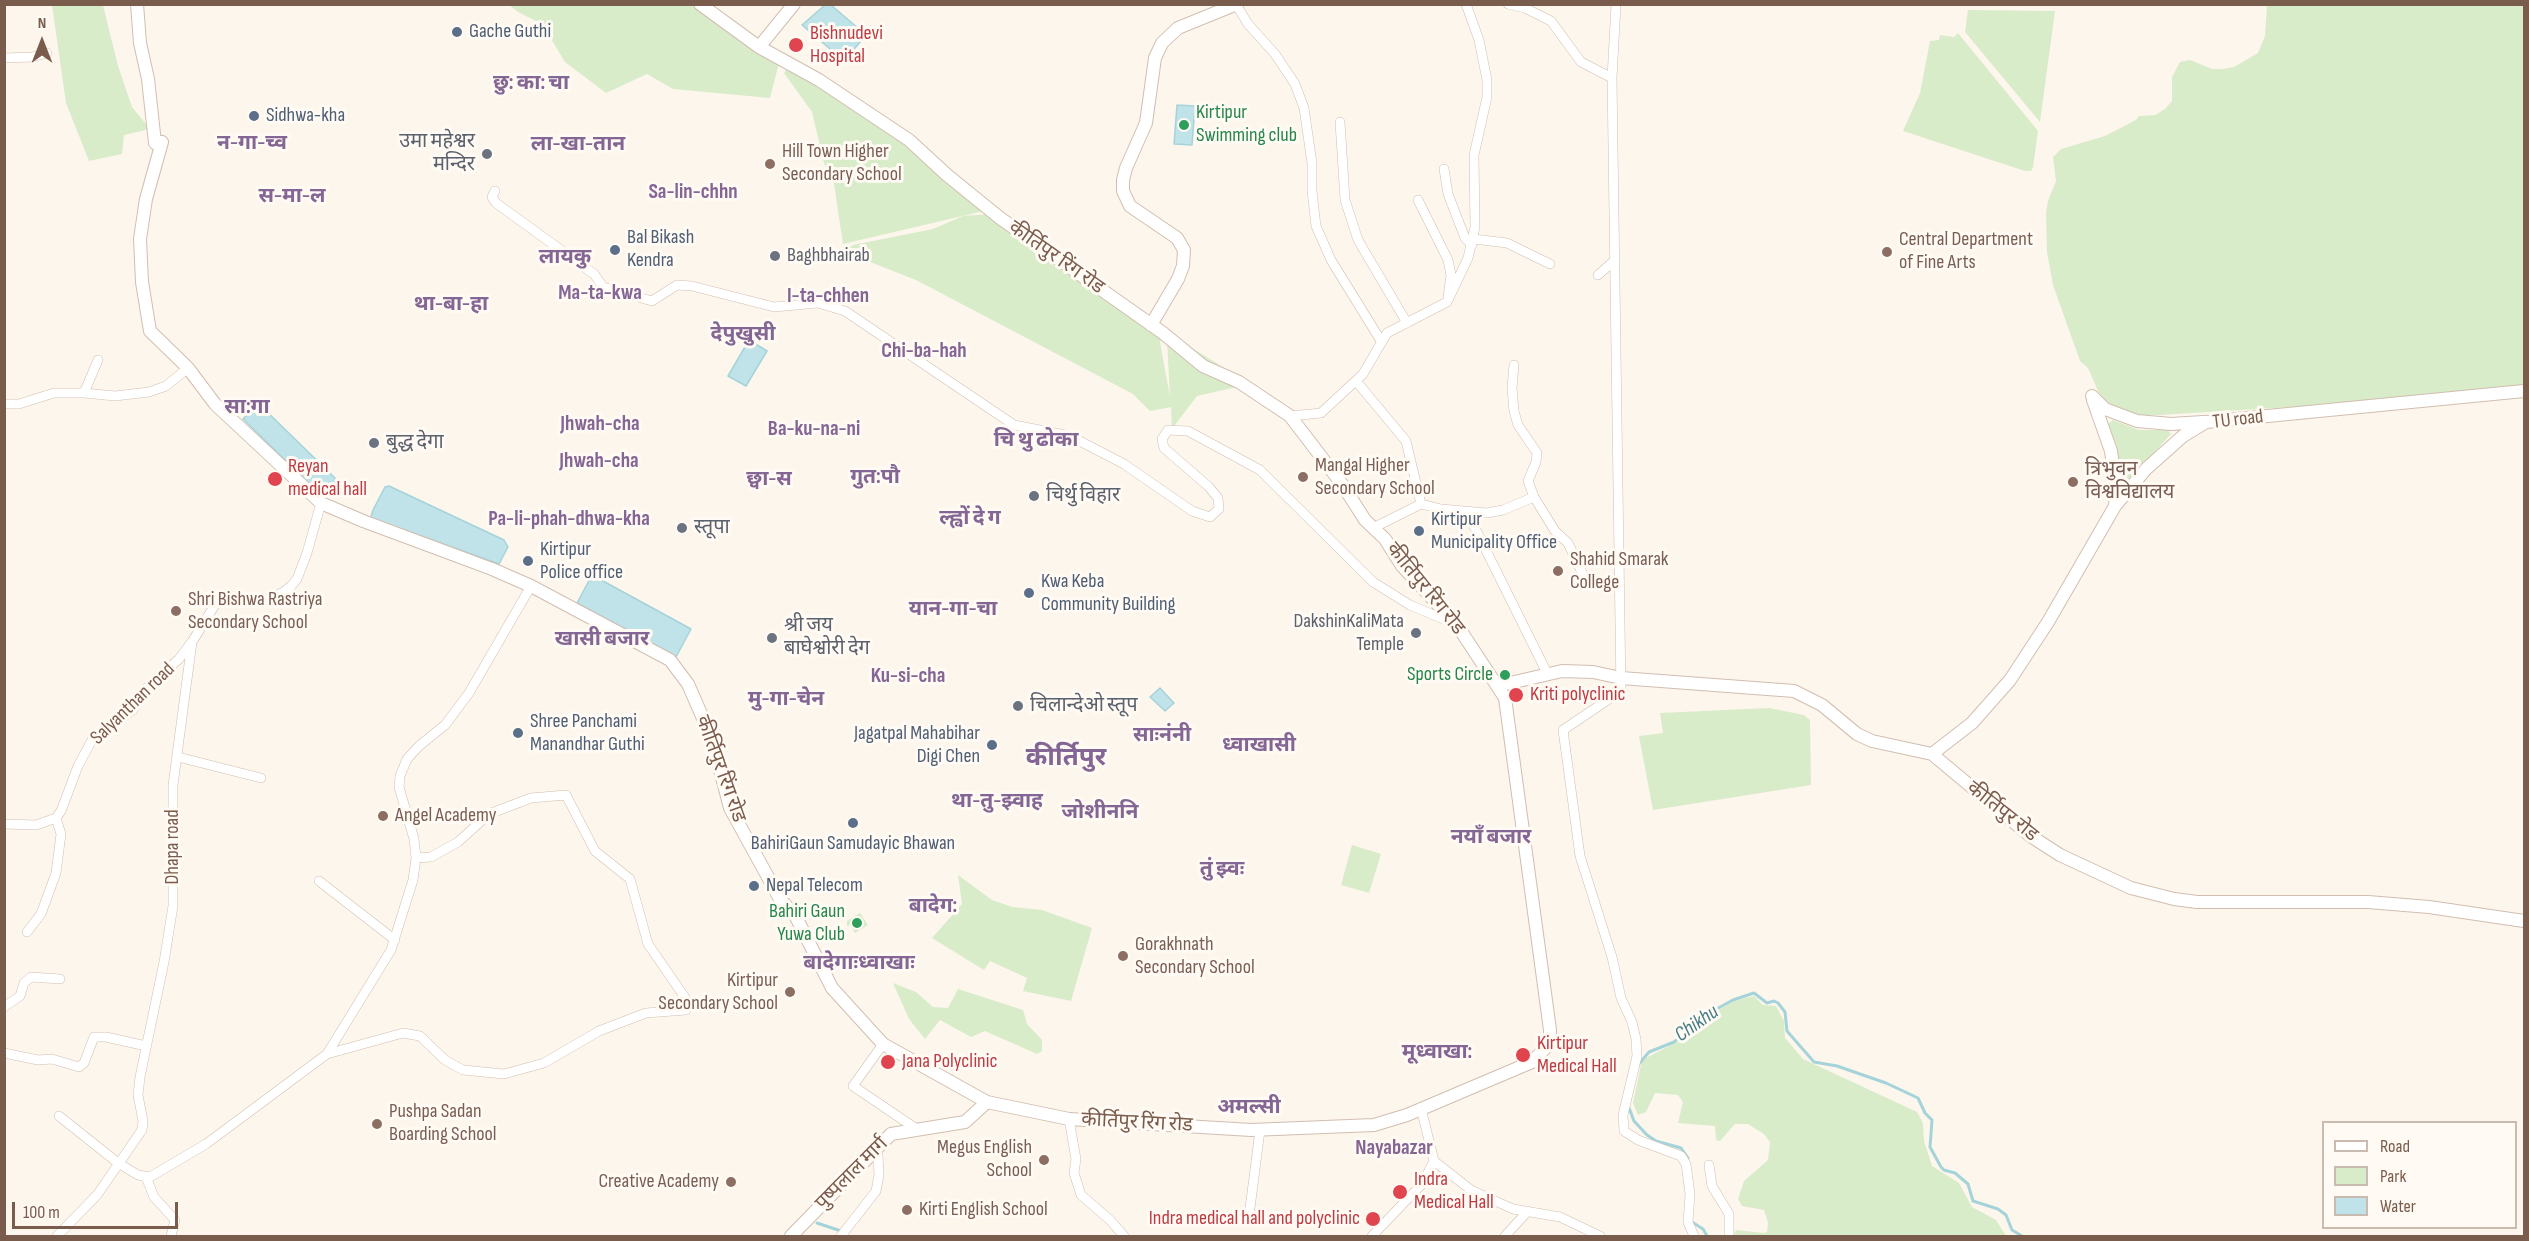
<!DOCTYPE html>
<meta charset="utf-8">
<style>
body{margin:0}
#map{position:relative;width:2529px;height:1241px;overflow:hidden;background:#fdf6ec;font-family:"Sofia Sans Condensed",sans-serif}
canvas{display:block}
.frame{position:absolute;inset:0;border:6px solid #7a5c4d;pointer-events:none}
.legend{position:absolute;left:2322px;top:1121px;width:195px;height:108px;box-sizing:border-box;background:#fffaf3;border:2px solid #cabbb1;margin:0;padding:8px 10px;list-style:none;font-size:18px;color:#7a5c4d}
.legend li{display:flex;align-items:center;gap:12px;height:30px}
.legend b{width:30px;border:2px solid #cabbb1}
.north{position:absolute;left:12px;top:12px;width:60px;height:60px;-webkit-text-stroke:4px #fffaf3;paint-order:stroke;rotate:0deg;font-size:16px;font-weight:700;line-height:24px;text-align:center;color:#7a5c4d}
.north::after{content:'';display:block;margin:auto;width:21px;height:27px;background:#7a5c4d;clip-path:polygon(50% 0,100% 100%,50% 72%,0 100%)}
.scale{position:absolute;left:12px;top:1202px;width:166px;height:27px;box-sizing:border-box;border:3px solid #7a5c4d;border-top:0;padding-left:8px;font-size:18px;line-height:21px;white-space:nowrap;color:#7a5c4d;-webkit-text-stroke:4px #fffaf3;paint-order:stroke}
</style>
<div id="map">
<canvas width="2529" height="1241"></canvas>
<div class="frame"></div>
<ul class="legend">
<li><b style="height:8px;background:#fff"></b>Road</li>
<li><b style="height:16px;background:#d8ecc9"></b>Park</li>
<li><b style="height:16px;background:#bfe3e8"></b>Water</li>
</ul>
<div class="north">N</div>
<div class="scale">100 m</div>
</div>
<script>
const c = document.querySelector('canvas').getContext('2d');
c.lineJoin = 'round';
function fill(path, color) {
  c.fillStyle = color;
  c.fill(path, 'evenodd');
}
function toPath(rows) {
  const path = new Path2D();
  for (const r of rows) {
    path.moveTo(r[0], r[1]);
    for (let i = 2; i < r.length; i += 2) path.lineTo(r[i], r[i + 1]);
  }
  return path;
}
function strokePath(path, color, width, dash) {
  c.strokeStyle = color;
  c.lineWidth = width;
  c.lineCap = dash ? 'butt' : 'round';
  c.setLineDash(dash || []);
  c.stroke(path);
}
function label(font, color, halo, rows, align = 'center') {
  c.font = font + ' "Sofia Sans Condensed","Noto Sans Devanagari",sans-serif';
  c.lineWidth = 6;
  c.setLineDash([]);
  c.textBaseline = 'middle';
  c.strokeStyle = halo;
  c.fillStyle = color;
  for (const [text, x, y, turn = 0] of rows) {
    c.save();
    c.translate(x, y);
    c.rotate((+turn || 0) * Math.PI / 180);
    c.textAlign = isNaN(turn) ? turn : align;
    if (halo) c.strokeText(text, 0, 0);
    c.fillText(text, 0, 0);
    c.restore();
  }
}
const green = toPath([
 [52,5,103,5,118,66,132,107,150,129,124,135,122,154,89,161,66,103],
 [509,5,701,5,781,55,770,98,673,89,647,74,606,93,565,62,542,24,518,12],
 [2267,5,2524,5,2524,387,2323,405,2159,415,2136,415,2115,407,2105,400,2098,391,2088,368,2080,361,2053,285,2047,252,2046,213,2048,201,2056,181,2053,157,2061,149,2105,136,2136,120,2139,116,2155,115,2165,109,2172,101,2172,77,2180,62,2190,60,2212,69,2223,69,2234,67,2253,56,2258,53,2265,36],
 [1968,10,2055,11,2040,122,1965,32],
 [1958,33,2038,131,2033,167,2031,171,2025,171,1903,131,1920,93,1930,41,1939,40,1940,35,1954,37],
 [790,63,857,97,900,131,988,210,843,244,834,184,824,163,812,112,784,73],
 [1000,210,1166,330,1160,342,1170,397,1167,341,1171,335,1250,384,1197,396,1172,429,1171,407,1150,411,1133,394,916,280,842,251,853,245,933,229,963,216,992,214],
 [2113,420,2139,430,2168,430,2171,434,2129,481,2123,481,2120,477,2116,444,2108,424],
 [1769,708,1804,715,1810,720,1811,785,1653,810,1639,736,1663,733,1660,713],
 [1352,845,1381,854,1369,893,1341,885],
 [958,875,992,900,1012,907,1042,910,1092,928,1071,1001,1023,991,1027,978,990,961,984,970,932,938,962,904],
 [860,913,868,925,855,933,850,925,847,926,847,921],
 [893,983,916,992,933,1007,948,1008,958,989,1023,1010,1027,1024,1042,1040,1042,1051,1037,1054,985,1031,971,1037,940,1020,925,1039,909,1019],
 [1754,996,1763,1005,1776,1006,1784,1021,1785,1038,1803,1059,1917,1112,1923,1123,1924,1141,1932,1166,1959,1183,1972,1207,1996,1220,2006,1236,1733,1236,1736,1230,1763,1233,1767,1232,1768,1223,1764,1210,1742,1206,1738,1199,1744,1181,1768,1160,1770,1142,1764,1134,1748,1124,1735,1124,1720,1141,1716,1140,1715,1126,1678,1123,1683,1102,1678,1095,1655,1093,1646,1112,1638,1115,1633,1103,1642,1060,1671,1045,1701,1020,1734,1001]
]);
const water = toPath([
 [825,5,831,5,866,35,844,61,802,25,825,5],
 [1177,105,1195,106,1192,145,1174,144,1177,105],
 [749,340,767,351,746,386,728,376,749,340],
 [258,403,337,480,322,496,243,419,258,403],
 [389,486,504,540,508,547,499,564,373,519,371,517,373,510,385,487,389,486],
 [592,575,691,629,676,657,577,603,592,575],
 [1160,688,1174,703,1165,711,1150,697,1160,688]
]);
const stream = toPath([
 [1638,1065,1649,1052,1674,1042,1700,1018,1733,1000,1754,993,1767,1003,1774,1001,1778,1003,1785,1012,1787,1031,1814,1062,1837,1066,1886,1083,1918,1098,1925,1113,1932,1120,1930,1147,1941,1167,1944,1170,1955,1173,1968,1184,1973,1201,1998,1209,2006,1215,2012,1230,2022,1236],
 [1628,1105,1634,1121,1647,1135,1656,1141,1681,1148,1688,1158,1688,1162],
 [1692,1222,1703,1229,1707,1236],
 [817,1223,841,1231]
]);
const minor = toPath([
 [1508,4,1525,8,1551,21,1581,62,1612,78],
 [1616,4,1612,78,1621,691,1563,730,1580,856,1612,957,1621,998,1632,1022,1636,1039,1637,1056,1623,1115,1624,1131,1638,1140,1681,1156,1686,1164,1690,1194,1688,1222,1694,1236],
 [1237,6,1248,24,1275,54,1295,84,1304,108,1312,163,1312,191,1316,226,1331,260,1381,341],
 [4,58,32,57,47,53],
 [1340,122,1345,200,1358,240,1407,323],
 [1444,169,1448,194,1465,238,1472,245],
 [495,191,492,197,496,203,594,274,603,287,652,301,677,285,692,286,774,307,818,303,845,311,1014,425,1070,436,1124,464,1192,511,1210,517,1219,509,1218,498,1209,487,1164,448,1162,439,1168,430,1188,431,1260,470,1373,582,1410,605,1455,624],
 [1418,200,1448,260,1451,275,1448,297],
 [1474,239,1507,243,1550,264],
 [1598,275,1615,260],
 [1514,365,1512,388,1514,411,1518,425,1537,453,1536,462,1528,481,1534,497,1555,531,1568,543,1587,583],
 [1356,381,1406,441,1421,504],
 [84,393,98,360],
 [4,404,19,404,54,393,84,393,115,396,149,392,166,386,188,368],
 [1290,416,1321,413,1363,374,1387,333,1447,302,1468,258,1475,227,1474,155,1487,97,1487,80,1479,40,1466,4],
 [1467,512,1547,673],
 [1373,528,1421,504,1441,509,1487,513,1503,510,1534,497],
 [178,757,261,778],
 [4,824,36,825,56,818,61,811,78,766,93,738,133,710,143,691,179,659,191,643],
 [319,881,395,940],
 [27,932,41,914,56,873,61,834,56,818],
 [4,1007,20,996,24,983,31,977,60,979],
 [883,1044,853,1086,918,1130],
 [4,1053,38,1060,52,1059,79,1067,84,1063,94,1037,106,1037,146,1046],
 [327,1054,403,1033,420,1036,445,1060,463,1070,504,1074,544,1063,599,1031,646,1013,686,1010,686,999,648,944,630,879,595,851,566,795,531,798,489,814,458,842,431,857,416,858],
 [59,1116,118,1163,138,1175,150,1177,206,1144,327,1054,391,950,413,880,416,858,414,839,399,787,400,776,407,759,419,746,445,725,469,693,531,586],
 [1069,1119,1076,1159,1074,1173,1081,1195,1110,1220,1124,1236],
 [1434,1161,1471,1190,1513,1209,1560,1217,1600,1236],
 [1709,1165,1712,1186,1729,1214,1729,1236],
 [146,1177,154,1197,175,1220,171,1236],
 [1249,1216,1260,1130],
 [57,1236,97,1195,142,1130,143,1121,138,1095,140,1077,164,962,173,906,173,785,192,642,218,600,267,599,282,593,291,586,297,579,307,553,321,503],
 [841,1236,876,1191,879,1175,878,1155,875,1151],
 [1372,1236,1422,1184,1434,1161,1421,1108],
 [1505,1236,1528,1211]
]);
const tertiary = toPath([
 [137,4,140,43,148,79,155,143,162,142,146,199,140,239,142,282,150,331,188,368,215,404,321,503,363,521,492,569,531,586,670,660,688,684,712,739,730,808,780,899,795,915,832,988,883,1044,987,1102,1069,1119,1251,1130,1374,1125,1407,1115,1532,1062,1550,1043,1550,1030,1505,698,1457,625,1402,566,1385,539,1365,520,1342,484,1290,416,1239,382,1203,366,1163,333,1000,218,947,175,909,140,819,80,759,47,700,4],
 [759,47,794,4],
 [1151,325,1178,279,1183,266,1184,250,1177,238,1130,206,1123,191,1123,180,1126,168,1146,123,1155,58,1162,43,1178,28,1237,4],
 [2092,396,2105,409,2137,421,2171,424,2203,422],
 [2093,400,2111,451,2116,487,2115,506],
 [1497,686,1562,671,1593,672,1621,678,1794,691,1822,705,1857,734,1872,741,1932,754,2029,835,2060,855,2131,888,2174,899,2197,902,2368,902,2429,907,2524,921],
 [1932,754,1972,723,2010,680,2048,622,2115,506,2146,469,2183,436,2206,422,2524,391],
 [791,1236,891,1134,965,1122,987,1102]
]);
const markers = [
 [457,32,6,"#5c6f8a"],
 [796,45,8,"#e0444e"],
 [254,116,6,"#5c6f8a"],
 [1184,125,6,"#2e9e5b"],
 [487,154,6,"#6b7280"],
 [770,164,6,"#8d6e63"],
 [615,250,6,"#5c6f8a"],
 [1887,252,6,"#8d6e63"],
 [775,256,6,"#6b7280"],
 [374,443,6,"#6b7280"],
 [1303,477,6,"#8d6e63"],
 [275,479,8,"#e0444e"],
 [2073,482,6,"#8d6e63"],
 [1034,496,6,"#6b7280"],
 [682,528,6,"#6b7280"],
 [1419,531,6,"#5c6f8a"],
 [528,561,6,"#5c6f8a"],
 [1558,571,6,"#8d6e63"],
 [1029,593,6,"#5c6f8a"],
 [176,611,6,"#8d6e63"],
 [1416,633,6,"#6b7280"],
 [772,638,6,"#6b7280"],
 [1505,675,6,"#2e9e5b"],
 [1516,695,8,"#e0444e"],
 [1018,706,6,"#6b7280"],
 [518,733,6,"#5c6f8a"],
 [992,745,6,"#5c6f8a"],
 [383,816,6,"#8d6e63"],
 [853,823,6,"#5c6f8a"],
 [754,886,6,"#5c6f8a"],
 [857,923,6,"#2e9e5b"],
 [1123,956,6,"#8d6e63"],
 [790,992,6,"#8d6e63"],
 [1523,1055,8,"#e0444e"],
 [888,1062,8,"#e0444e"],
 [377,1124,6,"#8d6e63"],
 [1044,1160,6,"#8d6e63"],
 [731,1182,6,"#8d6e63"],
 [1400,1192,8,"#e0444e"],
 [907,1210,6,"#8d6e63"],
 [1373,1219,8,"#e0444e"]
];
const serviceNames = [
 ["Gache Guthi",469,32],
 ["Sidhwa-kha",266,116],
 ["Bal Bikash",627,238],
 ["Kendra",627,261],
 ["Kirtipur",1431,520],
 ["Municipality Office",1431,543],
 ["Kirtipur",540,550],
 ["Police office",540,573],
 ["Kwa Keba",1041,582],
 ["Community Building",1041,605],
 ["Shree Panchami",530,722],
 ["Manandhar Guthi",530,745],
 ["Jagatpal Mahabihar",980,734,"right"],
 ["Digi Chen",980,757,"right"],
 ["BahiriGaun Samudayic Bhawan",853,844,"center"],
 ["Nepal Telecom",766,886]
];
const healthNames = [
 ["Bishnudevi",810,34],
 ["Hospital",810,57],
 ["Reyan",288,467],
 ["medical hall",288,490],
 ["Kriti polyclinic",1530,695],
 ["Kirtipur",1537,1044],
 ["Medical Hall",1537,1067],
 ["Jana Polyclinic",902,1062],
 ["Indra",1414,1180],
 ["Medical Hall",1414,1203],
 ["Indra medical hall and polyclinic",1360,1219,"right"]
];
const leisureNames = [
 ["Kirtipur",1196,113,"left"],
 ["Swimming club",1196,136,"left"],
 ["Sports Circle",1493,675],
 ["Bahiri Gaun",845,912],
 ["Yuwa Club",845,935]
];
const worshipNames = [
 ["उमा महेश्वर",475,142,"right"],
 ["मन्दिर",475,165,"right"],
 ["Baghbhairab",787,256],
 ["बुद्ध देगा",386,443],
 ["चिर्थु विहार",1046,496],
 ["स्तूपा",694,528],
 ["DakshinKaliMata",1404,622,"right"],
 ["Temple",1404,645,"right"],
 ["श्री जय",784,626],
 ["बाघेश्वोरी देग",784,649],
 ["चिलान्देओ स्तूप",1030,706]
];
const educationNames = [
 ["Hill Town Higher",782,152],
 ["Secondary School",782,175],
 ["Central Department",1899,240],
 ["of Fine Arts",1899,263],
 ["Mangal Higher",1315,466],
 ["Secondary School",1315,489],
 ["त्रिभुवन",2085,470],
 ["विश्वविद्यालय",2085,493],
 ["Shahid Smarak",1570,560],
 ["College",1570,583],
 ["Shri Bishwa Rastriya",188,600],
 ["Secondary School",188,623],
 ["Angel Academy",395,816],
 ["Gorakhnath",1135,945],
 ["Secondary School",1135,968],
 ["Kirtipur",778,981,"right"],
 ["Secondary School",778,1004,"right"],
 ["Pushpa Sadan",389,1112],
 ["Boarding School",389,1135],
 ["Megus English",1032,1148,"right"],
 ["School",1032,1171,"right"],
 ["Creative Academy",719,1182,"right"],
 ["Kirti English School",919,1210]
];
const streetNames = [
 ["कीर्तिपुर रिंग रोड",1056,258,35],
 ["TU road",2238,420,-7],
 ["कीर्तिपुर रिंग रोड",1425,589,51],
 ["Salyanthan road",133,704,-44],
 ["कीर्तिपुर रिंग रोड",720,769,70],
 ["कीर्तिपुर रोड",2002,812,38],
 ["Dhapa road",173,847,-90],
 ["कीर्तिपुर रिंग रोड",1137,1123,3],
 ["पुष्पलाल मार्ग",852,1174,-45]
];
const neighbourhoodNames = [
 ["छु: का: चा",531,84],
 ["न-गा-च्व",252,144],
 ["ला-खा-तान",578,145],
 ["Sa-lin-chhn",693,193],
 ["स-मा-ल",292,197],
 ["लायकु",565,258],
 ["Ma-ta-kwa",600,294],
 ["I-ta-chhen",828,297],
 ["था-बा-हा",451,305],
 ["देपुखुसी",743,335],
 ["Chi-ba-hah",924,352],
 ["सा:गा",247,408],
 ["Jhwah-cha",600,425],
 ["Ba-ku-na-ni",814,430],
 ["चि थु ढोका",1036,441],
 ["Jhwah-cha",599,462],
 ["गुत:पौ",875,478],
 ["छ्वा-स",769,480],
 ["ल्ह्वों दे ग",970,519],
 ["Pa-li-phah-dhwa-kha",569,520],
 ["यान-गा-चा",953,610],
 ["खासी बजार",602,640],
 ["Ku-si-cha",908,677],
 ["मु-गा-चेन",786,700],
 ["साःनंनी",1162,736],
 ["ध्वाखासी",1259,746],
 ["था-तु-झ्वाह",997,802],
 ["जोशीननि",1100,813],
 ["नयाँ बजार",1491,838],
 ["तुं झ्वः",1222,870],
 ["बादेग:",933,907],
 ["बादेगाःध्वाखाः",859,964],
 ["मूध्वाखा:",1437,1053],
 ["अमल्सी",1249,1108],
 ["Nayabazar",1394,1149]
];
const waterNames = [
 ["Chikhu",1697,1024,-35]
];
const districtNames = [
 ["कीर्तिपुर",1066,758]
];
fill(green, '#d8ecc9');
fill(water, '#bfe3e8');
strokePath(water, '#a5d3da', 1.5);
strokePath(stream, '#a5d3da', 3);
strokePath(minor, '#d1beb0', 10);
strokePath(tertiary, '#d1beb0', 14);
strokePath(minor, '#fff', 9);
strokePath(tertiary, '#fff', 12);
for (const [x, y, r, color] of markers) {
  const dot = new Path2D();
  dot.arc(x, y, r, 0, 2 * Math.PI);
  c.fillStyle = color;
  c.fill(dot);
  strokePath(dot, '#fffaf3', 2);
}
label('20px', '#4e5e75', '#fffaf3', serviceNames, 'left');
label('20px', '#be3a42', '#fffaf3', healthNames, 'left');
label('20px', '#27864d', '#fffaf3', leisureNames, 'right');
label('20px', '#5b616d', '#fffaf3', worshipNames, 'left');
label('20px', '#785e54', '#fffaf3', educationNames, 'left');
label('20px', '#7a5c4d', '#fffaf3', streetNames);
label('bold 21px', '#846695', '#fffaf3', neighbourhoodNames);
label('italic 21px', '#437c86', '#fffaf3', waterNames);
label('bold 26px', '#846695', '#fffaf3', districtNames);
</script>
